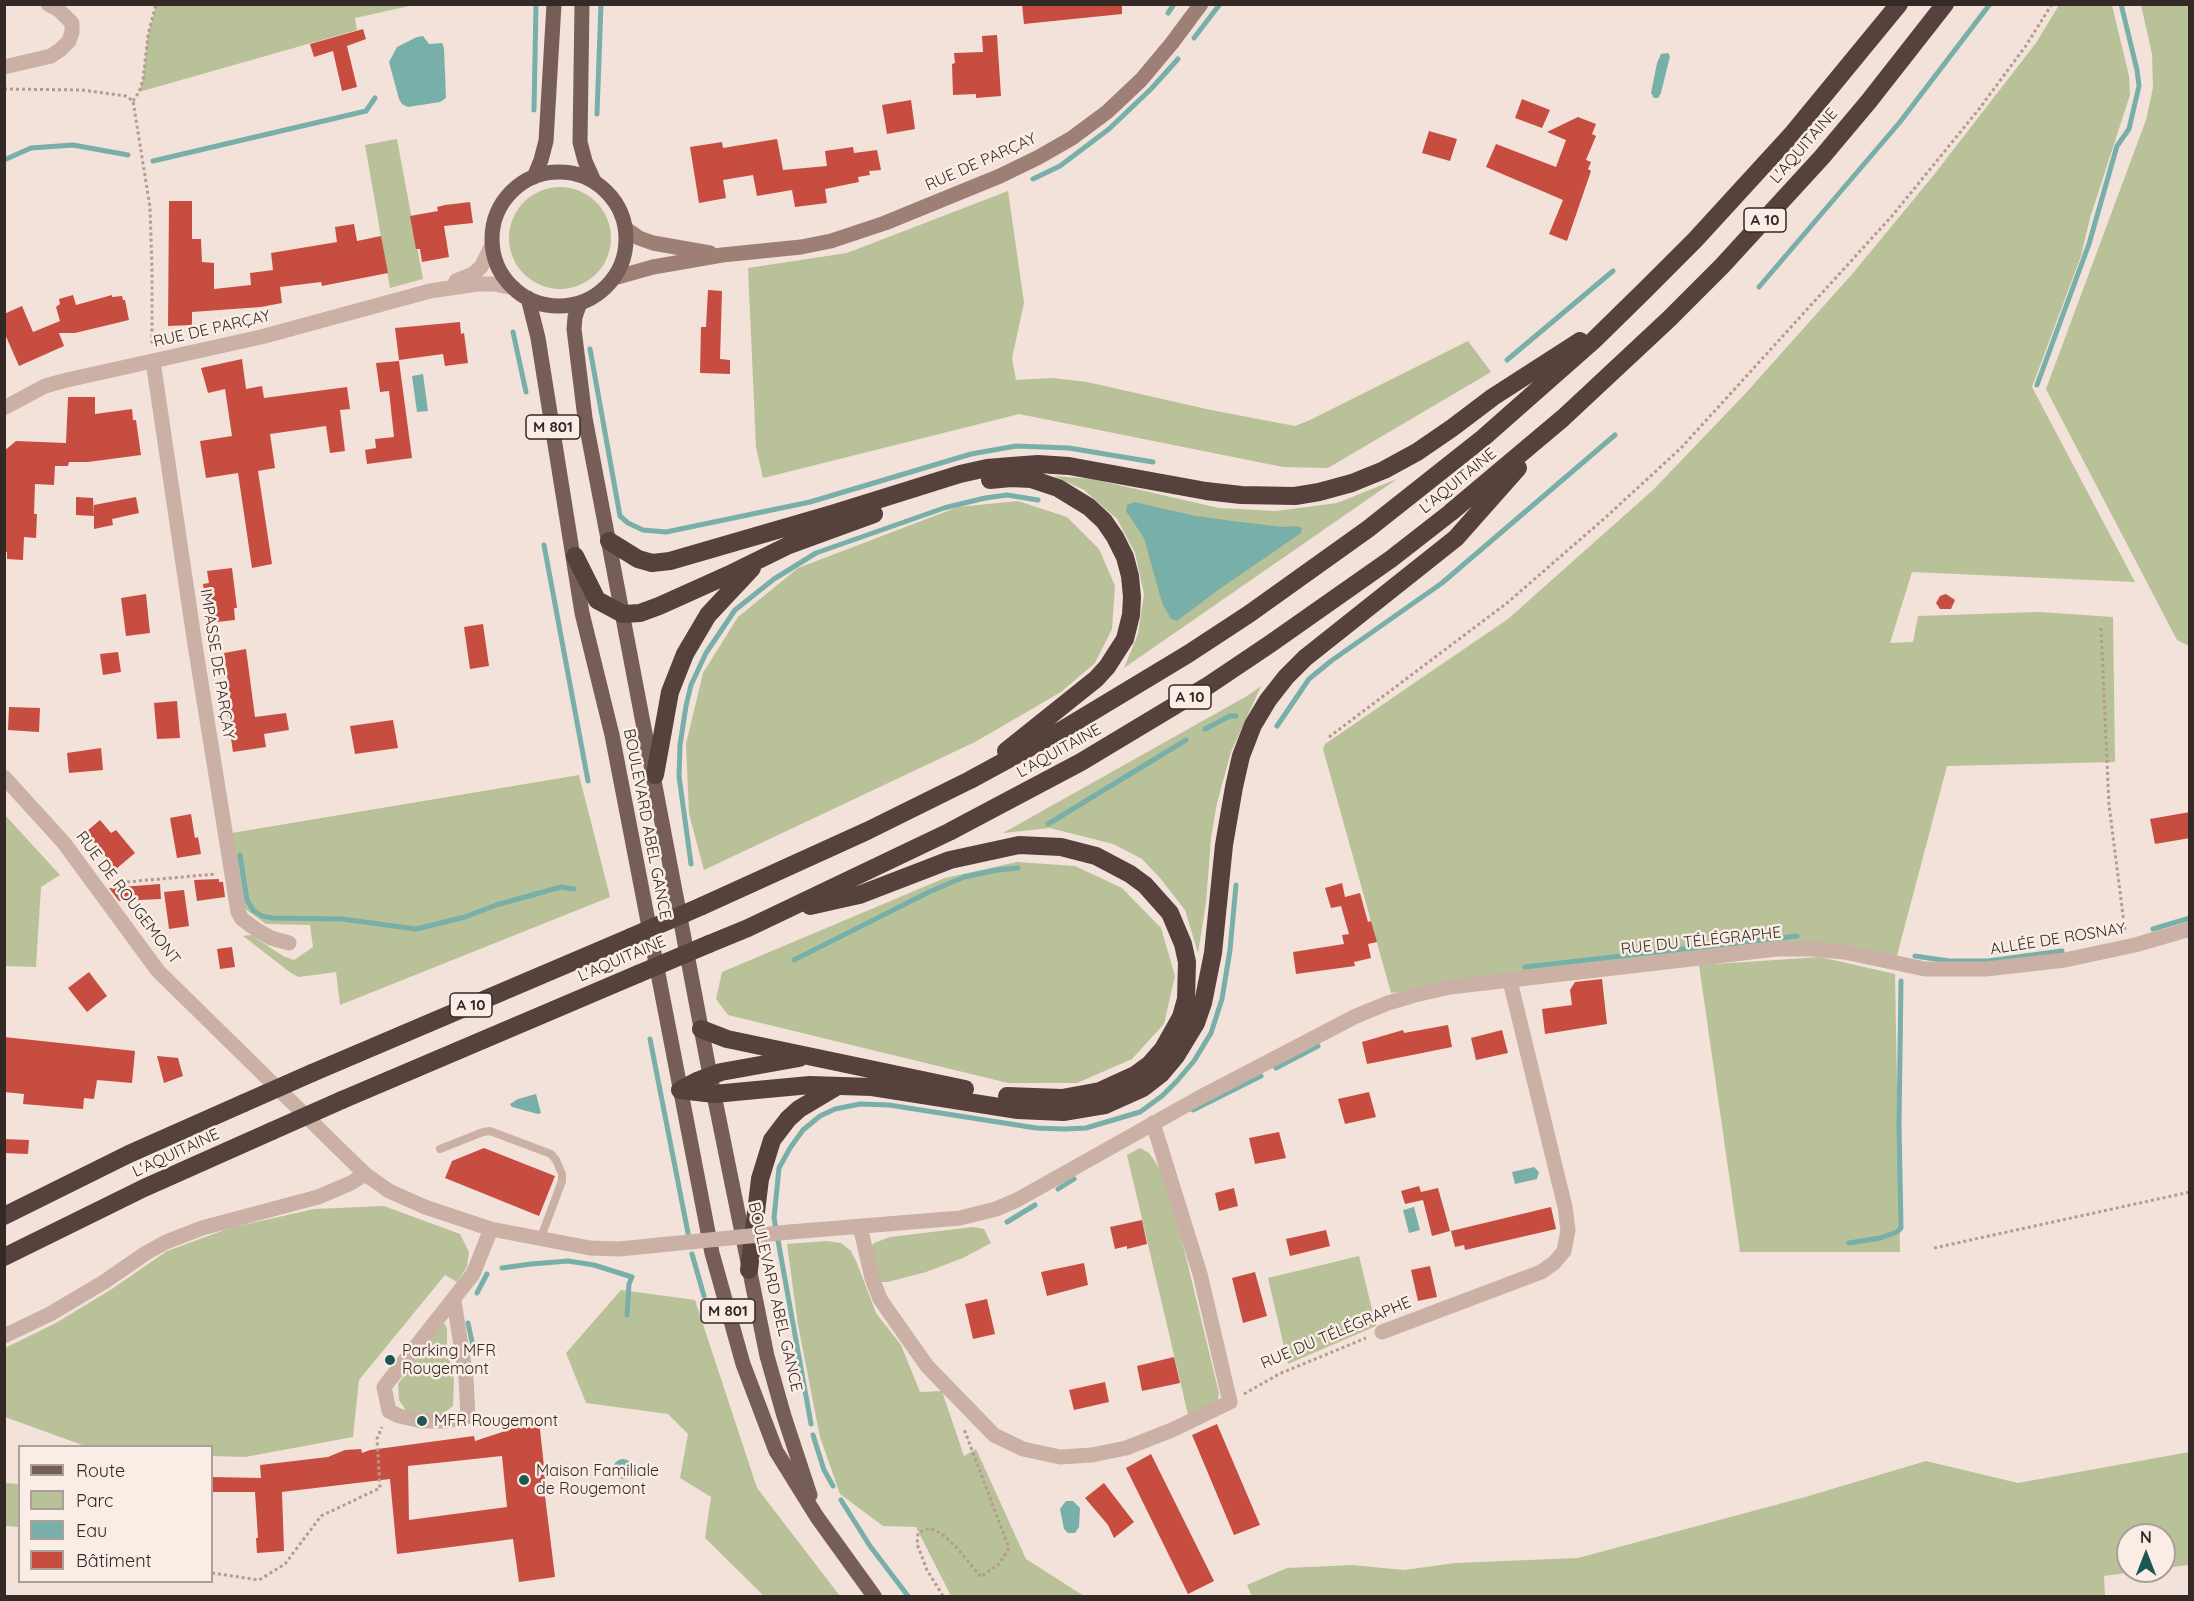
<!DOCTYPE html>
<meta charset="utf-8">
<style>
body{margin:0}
#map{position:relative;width:2194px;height:1601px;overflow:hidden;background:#f2e2d9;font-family:Quicksand,sans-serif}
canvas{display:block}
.frame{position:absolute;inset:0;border:6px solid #352926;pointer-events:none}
.legend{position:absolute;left:18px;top:1445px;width:195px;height:138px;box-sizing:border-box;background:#f9ede5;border:2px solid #ab9f99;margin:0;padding:8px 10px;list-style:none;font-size:18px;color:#352926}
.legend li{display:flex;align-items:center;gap:12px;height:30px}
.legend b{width:30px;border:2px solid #ab9f99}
.north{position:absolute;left:2116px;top:1523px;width:60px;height:60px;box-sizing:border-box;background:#f9ede5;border:2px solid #ab9f99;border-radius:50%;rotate:0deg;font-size:16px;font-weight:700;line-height:24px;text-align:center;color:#352926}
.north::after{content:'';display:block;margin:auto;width:21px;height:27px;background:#1c5752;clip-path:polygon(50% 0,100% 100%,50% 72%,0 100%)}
</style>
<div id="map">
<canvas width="2194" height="1601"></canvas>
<div class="frame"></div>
<ul class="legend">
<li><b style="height:8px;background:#775d57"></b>Route</li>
<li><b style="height:16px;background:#b9c199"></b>Parc</li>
<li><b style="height:16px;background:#78afa9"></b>Eau</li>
<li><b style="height:16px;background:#c74d41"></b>Bâtiment</li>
</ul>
<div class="north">N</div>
</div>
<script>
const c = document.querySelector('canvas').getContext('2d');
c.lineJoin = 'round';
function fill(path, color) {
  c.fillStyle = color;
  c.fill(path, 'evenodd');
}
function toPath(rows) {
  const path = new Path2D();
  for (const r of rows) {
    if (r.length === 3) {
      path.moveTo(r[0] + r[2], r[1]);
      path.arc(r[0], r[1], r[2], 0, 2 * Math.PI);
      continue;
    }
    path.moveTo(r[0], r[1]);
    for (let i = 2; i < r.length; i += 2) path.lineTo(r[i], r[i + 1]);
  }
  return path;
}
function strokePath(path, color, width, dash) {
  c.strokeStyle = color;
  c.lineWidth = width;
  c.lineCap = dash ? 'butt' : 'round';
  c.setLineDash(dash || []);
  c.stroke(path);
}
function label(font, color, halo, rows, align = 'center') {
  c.font = font + ' Quicksand,sans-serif';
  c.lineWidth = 5;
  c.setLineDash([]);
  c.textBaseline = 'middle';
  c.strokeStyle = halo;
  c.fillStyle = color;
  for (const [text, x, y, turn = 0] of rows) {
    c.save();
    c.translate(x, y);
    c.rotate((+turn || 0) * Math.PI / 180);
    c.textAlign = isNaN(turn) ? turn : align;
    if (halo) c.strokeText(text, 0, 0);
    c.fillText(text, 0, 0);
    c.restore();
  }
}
const green = toPath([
 [156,5,156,4,414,5,355,18,357,30,139,92,143,80,148,35],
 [2059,5,2112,5,2129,76,2130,95,2090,218,2081,256,2032,387,2135,582,1912,572,1890,643,1913,642,1918,616,2039,612,2113,617,2115,762,1947,766,1895,963,1830,944,1454,983,1391,993,1323,749,1325,744,1508,619,1653,490,1745,394,1853,273,1933,176,2036,43],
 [2141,5,2189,5,2189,646,2177,640,2046,389,2146,120,2153,88,2152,54],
 [397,139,423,279,390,288,365,145],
 [560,238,51],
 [1008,191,1024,303,1012,358,1016,380,1053,378,1087,382,1211,410,1295,426,1310,420,1468,341,1491,372,1328,468,1283,467,1019,414,763,478,756,447,748,268,847,253],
 [1054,476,1092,479,1219,508,1276,511,1337,503,1397,479,1124,668,1138,634,1144,594,1135,553,1117,519,1084,490],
 [1018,501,1067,517,1099,549,1115,586,1112,629,1095,663,1061,692,975,742,704,870,689,814,686,744,703,673,738,617,798,568,958,507],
 [1261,686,1231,752,1217,803,1211,838,1206,903,1198,953,1185,910,1160,878,1142,859,1113,844,1050,828,1003,833,1247,696],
 [579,775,610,897,340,1005,336,972,299,977,291,973,243,936,251,935,283,956,294,960,313,947,310,925,266,924,241,906,232,833],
 [4,814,60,875,41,887,36,967,5,966],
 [1017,862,1075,866,1122,888,1161,928,1175,976,1164,1024,1132,1059,1077,1083,1008,1083,728,1015,716,999,722,972,945,878],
 [1820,957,1895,974,1900,1252,1740,1252,1699,965],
 [1140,1148,1149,1153,1158,1166,1167,1186,1182,1241,1219,1393,1217,1404,1189,1419,1127,1155],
 [384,1206,460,1234,469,1252,467,1267,457,1282,445,1275,359,1380,353,1437,245,1457,212,1456,212,1446,85,1446,5,1417,5,1348,56,1323,112,1289,167,1251,230,1228,314,1209],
 [973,1227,984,1229,991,1243,963,1258,926,1272,888,1282,881,1282,878,1280,871,1246,874,1243,890,1237],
 [826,1241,841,1243,851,1251,857,1263,876,1313,901,1345,920,1392,942,1391,964,1456,976,1449,1026,1559,1084,1596,951,1596,916,1527,883,1526,840,1494,820,1437,798,1325,787,1244],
 [1359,1256,1376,1326,1288,1364,1268,1278],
 [621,1290,695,1300,757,1488,840,1596,764,1596,705,1538,711,1497,680,1478,688,1434,668,1414,586,1403,566,1353],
 [441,1324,445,1324,447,1329,447,1346,454,1380,453,1406,444,1413,437,1415,407,1412,399,1400,398,1384],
 [2189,1452,2189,1565,2164,1568,2164,1535,2128,1535,2128,1571,2141,1571,2104,1576,2105,1596,1252,1596,1247,1585,1287,1568,1352,1565,1404,1570,1455,1563,1578,1558,1805,1497,1926,1461,2018,1483],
 [4,1483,19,1484,19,1527,5,1526]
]);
const water = toPath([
 [423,36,429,44,442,43,444,48,446,98,440,102,408,107,402,104,399,99,389,62,397,47,417,37],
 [1668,53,1670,56,1661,93,1658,98,1654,98,1651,93,1657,63,1661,54],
 [423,374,428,411,417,412,412,376],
 [1134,502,1196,516,1240,522,1284,527,1296,526,1302,528,1301,533,1218,590,1177,621,1171,619,1162,603,1144,538,1126,511,1127,505],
 [536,1094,541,1113,538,1114,512,1107,510,1104,518,1099],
 [1534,1167,1539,1172,1537,1179,1515,1184,1512,1172],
 [1414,1207,1420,1230,1409,1233,1403,1210],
 [623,1469,10],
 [1066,1501,1073,1501,1080,1508,1079,1527,1075,1533,1068,1533,1064,1529,1060,1509]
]);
const stream = toPath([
 [1168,13,1174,4],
 [1194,38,1220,4],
 [534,110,536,4],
 [597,114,601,4],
 [4,160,31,148,73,145,128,155],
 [153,161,366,111,375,98],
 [1033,179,1060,166,1109,129,1151,89,1178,59],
 [1759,287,1900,122,1990,4],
 [513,332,526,392],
 [590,349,620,516,628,523,643,530,666,532,810,502,971,454,1016,446,1069,448,1153,462],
 [1507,360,1613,271],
 [2037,385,2089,244,2117,146,2129,129,2139,86,2137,70,2121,4],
 [544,545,588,781],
 [1277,726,1309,679,1331,661,1442,583,1615,435],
 [1205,729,1230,716,1236,716],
 [1048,824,1186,740],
 [240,855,247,900,253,910,262,916,272,918,342,919,416,929,465,917,496,905,561,887,574,889],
 [691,864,679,776,680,745,686,706,691,685,706,653,735,610,774,579,816,553,944,508,985,498,1007,495,1038,500],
 [2153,929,2190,918],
 [1915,956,1949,961,1988,961,2062,951],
 [794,960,929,892,964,877,997,870,1018,868],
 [1525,967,1797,936],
 [650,1039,688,1233],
 [1276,1068,1318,1046],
 [1193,1110,1261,1076],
 [1058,1189,1074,1179],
 [1007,1222,1035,1205],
 [1849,1243,1880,1238,1897,1232,1901,1228,1899,1124,1901,981],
 [692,1254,704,1296],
 [502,1268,531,1264,568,1261,594,1265,632,1277,629,1284,627,1315],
 [477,1293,487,1274],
 [468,1323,474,1351],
 [811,1424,774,1218,779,1168,790,1148,803,1130,820,1116,835,1109,860,1104,889,1105,1036,1128,1065,1129,1086,1128,1140,1112,1162,1096,1177,1081,1194,1061,1211,1033,1222,999,1230,950,1236,885],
 [813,1435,824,1470,833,1486],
 [841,1500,870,1546,908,1596]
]);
const building = toPath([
 [1022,4,1122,4,1122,14,1024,24],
 [363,29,366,39,347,46,357,87,342,91,333,51,314,57,310,44],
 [997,35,1001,96,976,98,976,94,953,95,952,64,955,63,954,53,983,52,982,36],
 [1522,99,1550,110,1542,128,1515,118],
 [911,100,915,129,887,134,882,105],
 [1578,117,1596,124,1592,134,1596,136,1586,160,1591,162,1588,169,1591,171,1567,241,1549,234,1563,200,1486,167,1496,144,1556,167,1566,140,1547,132],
 [1429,131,1457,139,1450,161,1422,153],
 [777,139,783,170,827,166,825,151,853,147,854,153,877,150,881,170,869,171,870,175,858,177,859,182,825,189,827,203,795,207,792,190,757,196,753,175,723,180,726,198,699,203,690,147,722,142,723,148],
 [169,201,192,201,192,239,201,239,202,262,214,263,214,289,251,285,250,273,273,270,271,253,337,242,335,227,354,224,357,241,381,236,388,273,322,286,321,282,280,287,282,303,261,307,192,312,192,325,168,326],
 [470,202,473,223,444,226,449,257,422,262,420,249,416,249,410,216,438,211,437,207,445,205],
 [708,290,722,291,720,359,730,360,730,374,700,373,701,327,706,327],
 [73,295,76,305,112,295,112,297,122,296,123,300,125,300,129,320,75,333,59,333,64,346,19,366,4,332,4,314,22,306,33,332,60,321,56,307,60,304,59,299],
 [460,322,461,334,464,333,468,363,445,366,443,354,399,360,395,328],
 [242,359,246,389,262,386,264,398,347,387,350,409,340,410,345,451,330,453,326,426,270,434,275,468,258,471,272,564,252,568,238,473,206,478,200,441,232,436,225,389,208,393,201,368],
 [399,361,412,458,367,464,365,450,376,448,375,439,394,437,389,391,380,392,376,363],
 [68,397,95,397,95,414,132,409,133,420,136,420,141,455,88,462,69,462,68,466,55,466,54,485,35,484,34,514,37,514,36,538,24,537,23,560,7,559,7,552,4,552,4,451,16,441,66,443],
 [76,497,93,498,94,516,76,515],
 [136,497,139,513,112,519,113,525,94,529,94,505],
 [232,568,237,608,234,608,235,620,208,623,203,584,209,583,207,571],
 [146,594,150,633,126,636,121,598],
 [1946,594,1955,600,1951,609,1940,609,1936,603,1940,596],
 [483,624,489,666,470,669,464,627],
 [246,649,255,717,286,713,289,730,264,734,266,747,233,752,226,705,231,705,224,653],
 [118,652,121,672,103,675,100,654],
 [177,701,180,738,157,739,154,703],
 [9,707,40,708,39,732,8,730],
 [393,720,398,748,355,754,350,726],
 [101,748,103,770,69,773,67,753],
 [2190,812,2190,838,2155,844,2150,819],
 [191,814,195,838,198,837,201,854,177,858,170,818],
 [100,820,111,833,116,830,135,853,116,869,86,832],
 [219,879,219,882,223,882,225,897,197,901,194,880],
 [1342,883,1345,897,1360,893,1368,922,1371,921,1377,942,1368,944,1371,958,1354,962,1355,966,1296,974,1293,952,1344,944,1342,935,1349,934,1341,906,1331,908,1325,888],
 [160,884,161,899,119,901,109,888],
 [184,890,189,926,169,929,164,892],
 [232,947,235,967,220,969,217,949],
 [89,972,107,996,87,1012,68,988],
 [1602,979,1607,1024,1545,1034,1542,1009,1572,1005,1570,990,1575,982],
 [1448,1025,1452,1047,1367,1064,1362,1042,1403,1030,1404,1033],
 [1502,1030,1508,1053,1476,1060,1471,1038],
 [4,1037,135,1051,132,1083,97,1080,94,1099,84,1098,83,1109,23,1104,24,1094,4,1092],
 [157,1056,178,1058,183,1076,164,1083],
 [1369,1092,1376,1117,1345,1124,1338,1099],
 [1279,1132,1286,1158,1255,1164,1249,1138],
 [4,1139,29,1140,28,1154,4,1153],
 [484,1148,555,1176,539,1216,445,1178,452,1161],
 [1419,1186,1421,1192,1438,1188,1450,1231,1432,1236,1423,1200,1405,1204,1401,1191],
 [1234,1188,1238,1206,1219,1211,1215,1193],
 [1551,1207,1556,1229,1465,1250,1464,1245,1455,1247,1451,1231],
 [1142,1220,1147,1244,1127,1249,1127,1246,1115,1249,1110,1227],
 [1326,1230,1330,1246,1290,1256,1286,1239],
 [1084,1263,1088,1285,1047,1296,1041,1272],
 [1430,1266,1437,1297,1418,1301,1411,1270],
 [1255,1272,1267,1316,1243,1323,1232,1278],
 [987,1299,995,1334,973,1339,965,1304],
 [1174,1357,1180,1383,1142,1391,1137,1366],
 [1105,1382,1109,1402,1074,1410,1069,1390],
 [539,1420,547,1495,545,1496,555,1577,519,1582,513,1539,397,1554,390,1479,282,1492,284,1551,257,1553,256,1538,258,1538,255,1492,212,1492,212,1477,261,1478,260,1465,328,1457,345,1450,361,1449,362,1453,370,1450,474,1436,475,1441],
 [502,1456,507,1507,409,1520,408,1466],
 [1217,1424,1260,1525,1234,1535,1192,1435],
 [1151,1454,1214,1581,1188,1594,1126,1468],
 [1104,1483,1134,1522,1114,1538,1108,1525,1085,1498]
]);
const path = toPath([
 [4,89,82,90,126,96,133,101,150,207,152,269,152,345],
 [133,101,139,92,143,80,148,35,156,4],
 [2101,628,2109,805,2125,931],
 [1329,737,1507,603,1606,517,1681,448,1892,216,1979,109,2025,47,2052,4],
 [115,883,216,874],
 [1934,1248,2190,1192],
 [1244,1394,1279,1374,1366,1338],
 [212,1573,259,1580,285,1564,321,1516,380,1488,377,1439,382,1427],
 [943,1596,927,1570,917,1544,918,1533,930,1528,942,1534,958,1549,981,1577,999,1564,1009,1548,964,1429]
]);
const lane = toPath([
 [440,1149,483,1132,490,1131,551,1154,556,1160,562,1174,562,1181,540,1240]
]);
const street = toPath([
 [4,67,51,56,60,50,69,41,72,32,72,23,59,10,48,4],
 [456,281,473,274,481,267,492,245],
 [153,361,195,645,238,912,242,919,257,930,271,938,289,943],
 [4,408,45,386,67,380,261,337,430,291,477,284,494,284,514,288],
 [4,777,64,843,158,971,365,1174,389,1191,425,1207,491,1229,590,1248,619,1249,659,1245],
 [860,1226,872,1278,880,1299,889,1312,927,1366,994,1435,1023,1449,1060,1457,1092,1455,1126,1448,1172,1430,1230,1402,1200,1274,1153,1123],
 [790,1232,960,1218,996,1209,1017,1200,1197,1099,1356,1016,1388,1003,1415,995,1450,987,1777,949,1814,949,1844,952,1925,969,1986,969,2065,960,2135,945,2190,929],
 [454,1301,466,1378,468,1417,447,1421,422,1421,399,1416,389,1411,384,1387,473,1274,491,1229],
 [1382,1332,1541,1272,1554,1263,1564,1251,1568,1230,1565,1207,1510,981],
 [4,1336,50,1314,104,1282,146,1253,166,1242,202,1228,318,1197,351,1183,365,1174]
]);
const secondary = toPath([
 [626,229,639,238,653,243,710,253],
 [614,278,653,267,722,255,801,247,831,241,885,223,1000,176,1039,157,1072,138,1107,112,1141,80,1172,43,1201,4]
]);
const primary = toPath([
 [582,4,580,142,585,161,594,181],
 [559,239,67],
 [534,177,541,160,546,141,554,4],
 [528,298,538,338,582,613,612,735,712,1253,743,1364,776,1451,817,1517,874,1596],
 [580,303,575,317,574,329,585,418,710,1075,767,1356,784,1416,810,1495]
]);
const highway = toPath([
 [990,480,1011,478,1031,479,1058,488,1089,507,1104,521,1115,537,1125,557,1130,576,1132,597,1131,615,1125,639,1107,667,1096,679,1006,751],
 [609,541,638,559,652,563,670,561,832,514,960,474,987,468,1011,466,1038,464,1069,466,1206,491,1241,495,1295,496,1319,492,1352,483,1384,470,1417,452,1452,428,1493,397,1580,341],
 [575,556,597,600,623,614,640,613,659,606,728,575,789,545,874,514],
 [655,775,670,692,685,654,708,615,752,568],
 [702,906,867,831,970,780,1062,730,1188,654,1249,614,1368,529,1483,438,1593,341,1643,292,1695,240,1793,133,1899,4],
 [810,906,859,895,950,860,1019,845,1061,847,1096,856,1130,874,1145,885,1170,913,1183,944,1187,962,1186,999,1181,1017,1163,1049,1150,1064,1135,1075,1100,1091,1062,1098,1007,1096],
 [709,944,748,928,949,832,1081,762,1209,685,1270,644,1391,559,1450,513,1563,418,1669,319,1722,266,1822,157,1869,101,1945,4],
 [701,1029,727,1039,965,1089],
 [312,1073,631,937],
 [680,1090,714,1094,810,1085,872,1087,1018,1110,1063,1112,1105,1105,1143,1088,1161,1074,1176,1056,1196,1023,1203,1003,1213,953,1224,845,1234,787,1241,756,1253,725,1268,700,1286,677,1305,658,1456,538,1518,468],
 [680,1090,697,1081,721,1072,799,1058],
 [342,1100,638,974],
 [4,1216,129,1154,244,1103],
 [4,1257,144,1188,272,1131],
 [749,1270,760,1179,772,1140,788,1119,799,1109,836,1087]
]);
const streetBridge = toPath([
 [659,1245,790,1232]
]);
const highwayBridge = toPath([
 [631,937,702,906],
 [638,974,709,944],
 [244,1103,312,1073],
 [272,1131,342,1100]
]);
const markers = [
 [390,1360,6,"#1c5752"],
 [422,1421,6,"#1c5752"],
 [524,1480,6,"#1c5752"]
];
const shields = [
 [1765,220,42],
 [553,427,54],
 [1190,697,42],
 [471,1005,42],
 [728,1311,54]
];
const shieldNames = [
 ["A 10",1765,220],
 ["M 801",553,427],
 ["A 10",1190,697],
 ["A 10",471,1005],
 ["M 801",728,1311]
];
const streetNames = [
 ["L'AQUITAINE",1804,146,-49],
 ["RUE DE PARÇAY",981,162,-24],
 ["RUE DE PARÇAY",212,329,-13],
 ["L'AQUITAINE",1458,481,-39],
 ["IMPASSE DE PARÇAY",217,664,81],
 ["L'AQUITAINE",1059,751,-29],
 ["BOULEVARD ABEL GANCE",647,824,79],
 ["RUE DE ROUGEMONT",128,898,53],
 ["ALLÉE DE ROSNAY",2058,939,-9],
 ["RUE DU TÉLÉGRAPHE",1701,941,-6],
 ["L'AQUITAINE",622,959,-23],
 ["L'AQUITAINE",176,1153,-25],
 ["BOULEVARD ABEL GANCE",775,1297,77],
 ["RUE DU TÉLÉGRAPHE",1336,1333,-23]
];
const poiNames = [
 ["Parking MFR",402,1351],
 ["Rougemont",402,1369],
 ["MFR Rougemont",434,1421],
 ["Maison Familiale",536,1471],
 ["de Rougemont",536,1489]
];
fill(green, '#b9c199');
fill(water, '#78afa9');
strokePath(stream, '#78afa9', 5);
fill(building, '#c74d41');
strokePath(path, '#b59a8f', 3, [3, 3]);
strokePath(lane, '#cab0a5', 8);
strokePath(street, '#cab0a5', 15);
strokePath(secondary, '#9d7f76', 15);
strokePath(primary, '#775d57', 15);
strokePath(highway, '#56413d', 18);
strokePath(streetBridge, '#cab0a5', 15);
strokePath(highwayBridge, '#56413d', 18);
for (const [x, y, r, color] of markers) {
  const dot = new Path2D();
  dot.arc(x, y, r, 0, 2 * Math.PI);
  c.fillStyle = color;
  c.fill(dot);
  strokePath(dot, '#f9ede5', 2);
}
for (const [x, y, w] of shields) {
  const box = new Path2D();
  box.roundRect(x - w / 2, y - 12, w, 24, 4.5);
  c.fillStyle = '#f9ede5';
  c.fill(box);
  strokePath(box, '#352926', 1.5);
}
label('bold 15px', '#352926', null, shieldNames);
label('16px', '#352926', '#f9ede5', streetNames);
label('16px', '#352926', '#f9ede5', poiNames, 'left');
</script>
